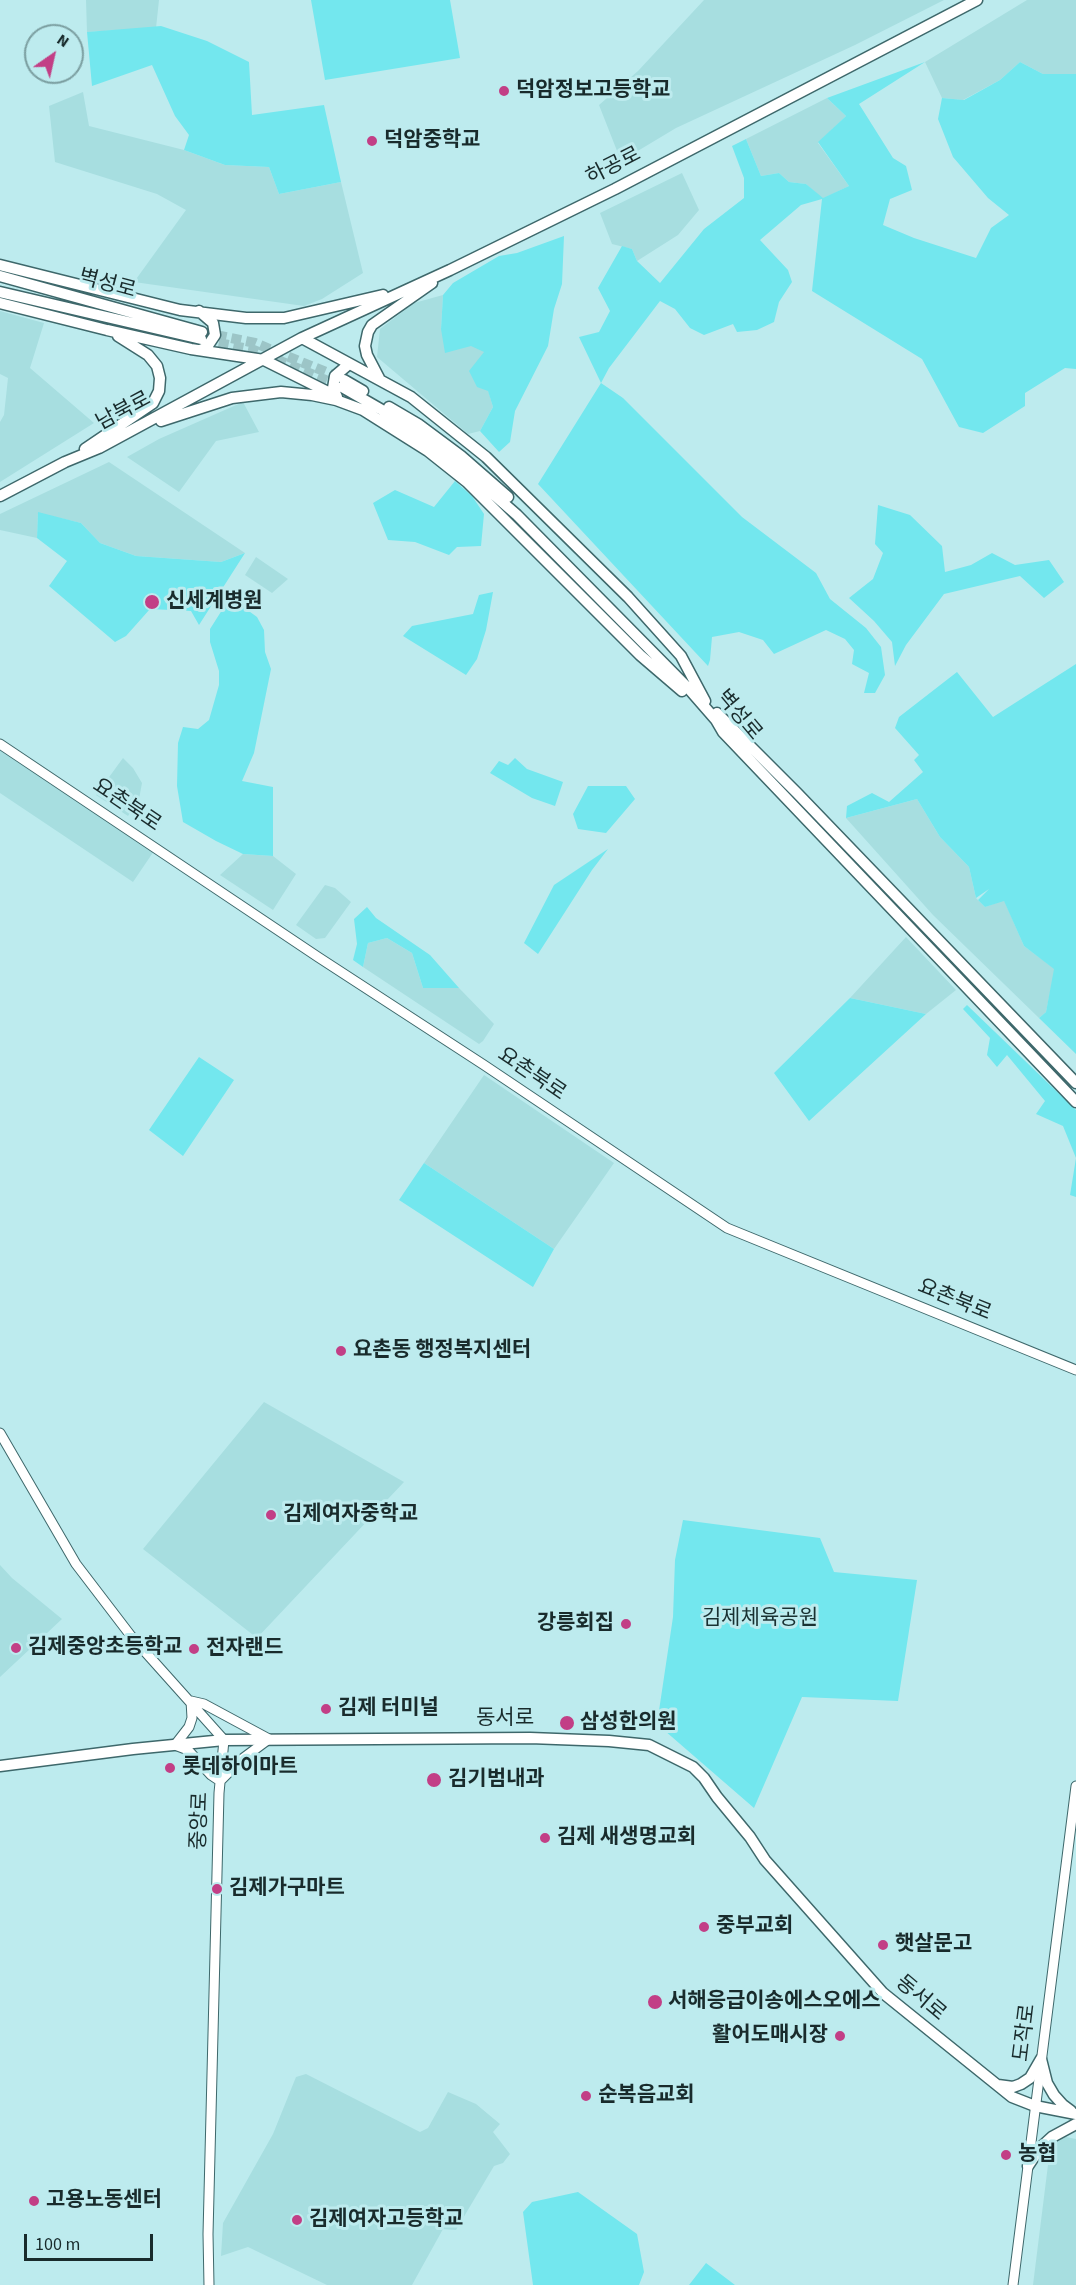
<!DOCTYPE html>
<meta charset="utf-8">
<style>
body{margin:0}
#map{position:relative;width:1076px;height:2285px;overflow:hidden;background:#bdebee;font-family:"Source Sans 3",sans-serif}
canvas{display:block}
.north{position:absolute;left:24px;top:24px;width:60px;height:60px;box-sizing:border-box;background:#bdebee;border:2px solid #7b9ea0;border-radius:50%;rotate:34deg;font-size:16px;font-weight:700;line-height:24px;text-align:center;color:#192b2c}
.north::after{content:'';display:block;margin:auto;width:21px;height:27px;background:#c23f86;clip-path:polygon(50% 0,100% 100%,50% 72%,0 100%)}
.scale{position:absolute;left:24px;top:2234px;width:129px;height:27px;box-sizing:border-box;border:3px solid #192b2c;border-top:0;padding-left:8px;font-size:18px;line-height:21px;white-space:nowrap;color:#192b2c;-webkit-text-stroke:4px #bdebee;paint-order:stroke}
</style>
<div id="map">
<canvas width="1076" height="2285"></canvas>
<div class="north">N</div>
<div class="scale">100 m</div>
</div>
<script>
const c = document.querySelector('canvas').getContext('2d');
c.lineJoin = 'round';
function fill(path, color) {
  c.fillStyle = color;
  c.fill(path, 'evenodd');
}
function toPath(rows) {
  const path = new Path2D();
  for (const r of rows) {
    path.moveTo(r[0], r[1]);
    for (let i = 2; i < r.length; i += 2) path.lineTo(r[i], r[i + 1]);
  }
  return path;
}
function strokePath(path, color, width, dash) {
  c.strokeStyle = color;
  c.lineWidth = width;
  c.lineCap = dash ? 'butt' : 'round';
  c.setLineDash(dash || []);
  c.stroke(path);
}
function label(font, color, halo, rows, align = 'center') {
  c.font = font + ' "Source Sans 3","Noto Sans KR",sans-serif';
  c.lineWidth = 6;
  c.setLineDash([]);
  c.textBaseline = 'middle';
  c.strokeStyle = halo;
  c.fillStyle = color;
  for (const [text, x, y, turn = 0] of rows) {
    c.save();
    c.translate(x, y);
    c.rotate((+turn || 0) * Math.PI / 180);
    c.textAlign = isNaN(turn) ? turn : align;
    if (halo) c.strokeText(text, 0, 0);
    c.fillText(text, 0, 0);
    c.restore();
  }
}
const built = toPath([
 [86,0,159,0,156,28,87,32],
 [704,0,944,0,855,45,676,128,621,161,599,105,638,71],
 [1027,0,1076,0,1076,74,1043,74,1020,62,1000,80,963,100,942,98,925,62],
 [83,92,89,126,184,150,225,165,269,167,279,194,341,182,363,273,322,299,304,306,134,282,186,210,157,194,55,162,49,106],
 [827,98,846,116,818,143,849,186,822,199,806,184,789,182,779,173,761,176,746,139],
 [682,173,699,210,678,235,637,261,632,249,612,244,600,213],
 [443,295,441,329,485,352,488,390,493,407,480,431,468,434,377,357,380,329,414,303],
 [0,311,44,323,30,368,94,423,0,482,0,422,4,415,8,378,0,374],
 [243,402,259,432,216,441,179,492,127,457,159,439],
 [109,462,245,553,221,562,136,556,100,543,81,523,38,513,37,538,0,530,0,514],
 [256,557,288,579,272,593,245,575],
 [0,747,154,851,133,882,0,793],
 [123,758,133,768,142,783,139,799,128,816,96,795],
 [917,799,940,837,969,867,976,898,985,907,1004,900,1024,946,1055,969,1046,1012,1039,1018,933,915,846,818],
 [243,854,273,856,296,874,273,910,220,875],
 [325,885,335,888,351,902,325,938,316,939,296,925],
 [906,937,956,990,926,1014,850,998],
 [387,938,412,953,423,988,459,988,494,1024,483,1041,479,1044,363,967,368,943],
 [484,1075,614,1163,554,1249,424,1163],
 [264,1402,404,1482,257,1638,143,1549],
 [0,1565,12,1578,62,1619,0,1677],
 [306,2074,420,2132,428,2128,448,2092,476,2104,500,2124,493,2132,510,2154,503,2163,494,2166,456,2230,443,2229,412,2285,327,2285,248,2247,221,2256,223,2223,273,2134,296,2077],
 [1061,2136,1076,2139,1076,2285,1033,2285,1050,2149]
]);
const green = toPath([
 [311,0,450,0,460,58,325,80],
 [161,26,207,41,249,62,252,115,324,105,341,182,279,194,269,167,225,165,184,150,189,135,175,116,152,65,92,86,87,32],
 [925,62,859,104,893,158,906,166,912,190,890,199,883,225,914,238,976,258,991,228,1009,215,988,198,953,157,938,119,942,98,964,100,1000,80,1020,62,1043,74,1076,74,1076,369,1065,368,1025,393,1025,406,983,433,959,427,922,359,812,291,822,199,801,205,760,240,788,270,792,282,779,302,774,322,757,330,737,332,733,324,704,335,690,328,675,309,660,301,609,368,601,383,623,398,742,517,816,573,830,599,866,628,881,647,885,675,875,693,864,693,869,673,852,664,854,650,845,639,826,630,774,654,763,640,739,632,712,637,710,660,708,666,538,484,601,383,579,337,599,332,610,311,598,288,622,246,632,249,637,261,660,283,704,229,744,198,744,178,732,146,746,139,761,176,779,173,789,182,806,184,823,198,849,186,818,142,846,116,827,98],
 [564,236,562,284,554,309,548,346,515,411,510,442,499,452,480,431,493,407,488,391,477,387,469,371,484,352,471,346,445,353,441,329,443,295,453,283,499,256,517,253],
 [455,481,472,496,484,514,481,546,457,547,449,555,415,542,388,540,373,503,395,490,434,507],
 [878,505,910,515,942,546,945,572,971,565,992,553,1015,565,1049,560,1064,582,1044,598,1020,576,944,594,906,645,895,666,892,642,874,621,849,598,873,579,883,553,875,544],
 [38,512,81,523,100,543,136,556,221,562,245,553,199,625,191,611,150,609,126,636,115,642,49,586,67,561,37,538],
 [236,588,246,609,257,617,264,630,265,652,271,669,254,753,242,781,273,787,273,856,243,854,216,841,183,822,177,786,178,743,183,727,198,729,209,720,219,685,219,671,210,642,210,629],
 [493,592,486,630,477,659,466,675,403,636,412,626,473,614,479,595],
 [1076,664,1076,1054,1039,1018,1046,1012,1054,969,1024,946,1004,901,985,907,978,900,989,889,976,898,969,867,940,837,917,799,846,818,847,806,872,793,889,802,923,772,914,760,919,755,895,728,899,717,957,672,993,717],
 [515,758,527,769,563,782,555,806,532,798,490,773,499,761,508,765],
 [588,786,626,786,635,799,606,833,578,829,573,814],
 [608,849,592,870,538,954,524,943,554,885],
 [367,907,376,918,430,955,459,988,423,988,412,953,387,938,368,943,363,967,353,960,357,944,354,919],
 [850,998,926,1014,809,1121,774,1073],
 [967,1005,1076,1110,1076,1197,1070,1195,1076,1158,1063,1126,1036,1114,1045,1101,1007,1055,997,1067,987,1055,990,1038,963,1009],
 [199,1057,234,1080,183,1156,149,1130],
 [424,1163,554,1249,533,1287,399,1200],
 [683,1520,820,1538,834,1572,917,1580,898,1701,802,1697,754,1808,657,1724,673,1617,675,1560],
 [578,2192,637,2234,644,2272,639,2285,533,2285,523,2212,532,2202],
 [706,2263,735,2285,689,2285]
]);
const secondaryTunnel = toPath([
 [202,332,255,343,343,379],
 [204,340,254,350,340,386]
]);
const tertiary = toPath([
 [0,744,318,957,484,1065,727,1228,1076,1370],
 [0,1433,76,1564,131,1636,224,1740,219,1793,208,2234,209,2285],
 [191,1701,204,1704,269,1739,242,1759,220,1781,211,1775,188,1750,175,1745,189,1727,192,1718,191,1701],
 [1013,2285,1076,1786]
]);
const secondary = toPath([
 [0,265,180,310,246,318,284,318,383,295],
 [0,276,202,332],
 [0,292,201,339],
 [0,303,107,330,191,349,264,360,336,396],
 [199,311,213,323,215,335,207,347,200,350],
 [302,338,411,397,486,457,628,597,681,656,705,701],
 [379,378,367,355,365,346,368,332,372,325,432,283],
 [344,380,363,391],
 [342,387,382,410,446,453,517,515,689,689,716,720,723,732,1076,1102],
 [337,397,333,388,335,376,349,364],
 [389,407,418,424,461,456,508,497],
 [161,421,232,398,281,392,312,395,336,400,363,410,428,451,467,482,640,655,682,691],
 [85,449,153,403,159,391,160,378,157,366,148,355,118,336],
 [0,496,65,462,99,448,302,338,450,270,615,189,977,0],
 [717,713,797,793,1076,1083],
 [0,1766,133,1749,224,1740,530,1738,609,1741,649,1745,693,1767,704,1778,717,1797,750,1837,765,1860,883,1993,1012,2097,1035,2106,1076,2114],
 [1041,2059,1047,2083,1054,2095,1063,2105,1071,2111],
 [998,2085,1013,2087,1021,2084,1030,2078,1041,2059],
 [1028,2166,1040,2148,1052,2137,1076,2124]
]);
const markers = [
 [504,91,6,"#c23f86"],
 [372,141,6,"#c23f86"],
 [152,602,8,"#c23f86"],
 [341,1351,6,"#c23f86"],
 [271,1515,6,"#c23f86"],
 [626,1624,6,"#c23f86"],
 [16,1648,6,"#c23f86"],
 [194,1649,6,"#c23f86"],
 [326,1709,6,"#c23f86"],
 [567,1723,8,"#c23f86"],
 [170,1768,6,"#c23f86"],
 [434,1780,8,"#c23f86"],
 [545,1838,6,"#c23f86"],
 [217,1889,6,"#c23f86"],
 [704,1927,6,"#c23f86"],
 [883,1945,6,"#c23f86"],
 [655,2002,8,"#c23f86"],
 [840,2036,6,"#c23f86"],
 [586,2096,6,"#c23f86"],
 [1006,2155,6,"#c23f86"],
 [34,2201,6,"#c23f86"],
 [297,2220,6,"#c23f86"]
];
const poiNames = [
 ["덕암정보고등학교",516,91],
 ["덕암중학교",384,141],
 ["신세계병원",166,602],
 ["요촌동 행정복지센터",353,1351],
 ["김제여자중학교",283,1515],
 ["강릉회집",614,1624,"right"],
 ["김제중앙초등학교",28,1648],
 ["전자랜드",206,1649],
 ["김제 터미널",338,1709],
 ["삼성한의원",580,1723],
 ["롯데하이마트",182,1768],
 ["김기범내과",448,1780],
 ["김제 새생명교회",557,1838],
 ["김제가구마트",229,1889],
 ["중부교회",716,1927],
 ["햇살문고",895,1945],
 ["서해응급이송에스오에스",668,2002],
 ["활어도매시장",828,2036,"right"],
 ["순복음교회",598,2096],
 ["농협",1018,2155],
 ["고용노동센터",46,2201],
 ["김제여자고등학교",309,2220]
];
const streetNames = [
 ["하공로",614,167,-27],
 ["벽성로",107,285,15],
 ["남북로",124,412,-28],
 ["벽성로",738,716,50],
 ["요촌북로",126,806,34],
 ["요촌북로",531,1075,34],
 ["요촌북로",954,1301,22],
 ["동서로",505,1719],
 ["중앙로",201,1821,-88],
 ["동서로",920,1999,40],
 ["도작로",1026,2033,-83]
];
const parkNames = [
 ["김제체육공원",760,1619]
];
fill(built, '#a7dee0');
fill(green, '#73e7ee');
strokePath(secondaryTunnel, '#9cc5c7', 10, [10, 5]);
strokePath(tertiary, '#3e686b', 11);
strokePath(secondary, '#3e686b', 13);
strokePath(tertiary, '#fff', 9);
strokePath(secondary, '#fff', 10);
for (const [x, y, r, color] of markers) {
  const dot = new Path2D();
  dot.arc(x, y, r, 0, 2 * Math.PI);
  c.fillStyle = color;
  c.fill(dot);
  strokePath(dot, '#bdebee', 2);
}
label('bold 21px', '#192b2c', '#bdebee', poiNames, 'left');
label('21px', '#192b2c', '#bdebee', streetNames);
label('21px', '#193132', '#bdebee', parkNames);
</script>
